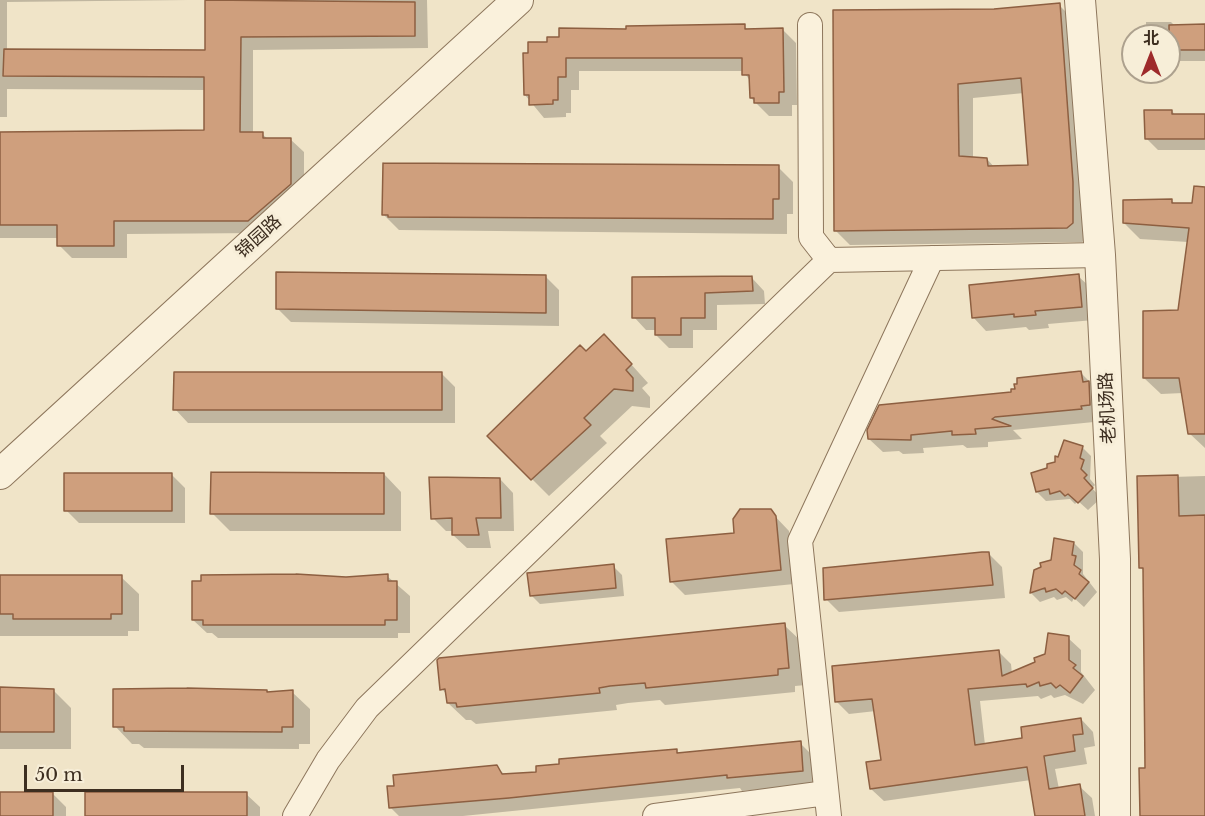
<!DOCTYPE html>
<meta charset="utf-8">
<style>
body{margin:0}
#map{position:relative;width:1205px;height:816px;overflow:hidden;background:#f0e4c8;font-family:"Libre Baskerville","Noto Sans SC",serif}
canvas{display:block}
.north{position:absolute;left:1121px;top:24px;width:60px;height:60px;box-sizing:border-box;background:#f7eed8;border:2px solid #ada18e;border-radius:50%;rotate:0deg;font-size:16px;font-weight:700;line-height:24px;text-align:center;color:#3d2e20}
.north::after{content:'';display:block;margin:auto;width:21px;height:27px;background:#9e2a2b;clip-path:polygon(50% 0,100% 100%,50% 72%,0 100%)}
.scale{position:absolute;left:24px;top:765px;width:160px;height:27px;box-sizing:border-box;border:3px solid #3d2e20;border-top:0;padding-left:8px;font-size:18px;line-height:21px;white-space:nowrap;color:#3d2e20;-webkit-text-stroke:4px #f7eed8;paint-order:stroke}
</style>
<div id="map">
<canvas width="1205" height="816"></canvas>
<div class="north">北</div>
<div class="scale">50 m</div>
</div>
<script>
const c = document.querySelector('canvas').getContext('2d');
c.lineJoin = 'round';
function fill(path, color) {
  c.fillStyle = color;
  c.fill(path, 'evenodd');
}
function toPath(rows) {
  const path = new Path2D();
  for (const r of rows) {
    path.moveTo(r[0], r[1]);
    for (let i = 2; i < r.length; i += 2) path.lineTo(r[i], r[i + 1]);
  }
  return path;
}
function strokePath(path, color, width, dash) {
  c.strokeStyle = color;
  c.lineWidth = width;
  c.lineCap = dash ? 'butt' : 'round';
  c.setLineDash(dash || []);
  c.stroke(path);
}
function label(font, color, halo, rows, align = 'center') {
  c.font = font + ' "Libre Baskerville","Noto Sans SC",serif';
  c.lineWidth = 6;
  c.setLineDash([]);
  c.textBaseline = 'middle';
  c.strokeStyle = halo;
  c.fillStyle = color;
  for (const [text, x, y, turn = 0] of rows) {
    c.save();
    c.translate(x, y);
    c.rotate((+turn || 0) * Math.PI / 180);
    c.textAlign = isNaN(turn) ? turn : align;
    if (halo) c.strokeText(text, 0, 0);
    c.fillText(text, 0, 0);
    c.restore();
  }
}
const shadow = toPath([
 [0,0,189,0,7,2,7,51,207,52,207,0,427,0,428,48,253,50,253,134,262,134,268,139,290,139,304,152,304,198,261,233,127,234,127,258,72,258,59,245,59,238,0,238,0,133,206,132,206,90,7,89,7,117,0,117],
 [1059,5,1074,20,1088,238,1082,242,850,245,835,230,994,10],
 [1024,93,1029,167,995,168,987,159,973,159,973,98],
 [1146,22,1171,22,1175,26,1205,26,1205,61,1169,61,1169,36,1146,36],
 [744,26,748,30,783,30,796,43,797,105,792,105,792,116,769,116,751,98,751,82,743,71,579,71,579,90,571,90,571,113,566,113,566,117,544,118,525,95,530,54,549,44,628,31],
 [1172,111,1176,116,1205,116,1205,150,1158,150,1146,138],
 [778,167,793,182,793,214,787,214,787,234,399,230,384,215],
 [1172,201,1176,205,1205,205,1205,448,1189,433,1183,393,1161,394,1144,378,1180,311,1188,242,1140,239,1124,223],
 [1078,276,1092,289,1094,320,1048,324,1049,328,1029,330,1026,327,986,331,973,317],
 [546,277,559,290,559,326,291,322,278,309],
 [634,278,752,278,764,291,765,304,717,305,717,330,693,330,693,348,669,348,656,335,656,330,646,330,634,317],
 [586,353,621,353,648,383,642,388,650,397,650,408,632,406,600,436,607,443,549,496,489,436],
 [1080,372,1094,386,1094,422,1013,430,1022,439,988,442,988,447,967,448,963,445,923,448,924,453,903,454,899,451,883,452,869,439],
 [442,374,455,387,455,423,188,423,175,409],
 [1082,447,1091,456,1090,479,1095,485,1092,488,1101,498,1088,510,1078,501,1075,504,1070,499,1046,501,1037,492,1049,469,1059,459],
 [171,474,185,488,185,523,79,523,66,510],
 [384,474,401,492,401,531,230,531,212,513],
 [1205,476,1205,816,1141,816,1147,770,1144,571,1141,568,1139,478],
 [500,479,513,493,514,531,488,531,491,548,467,548,453,535,453,531,446,531,433,518],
 [770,511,789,531,794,584,685,595,671,581],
 [1074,543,1083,552,1083,574,1097,592,1084,607,1074,598,1072,602,1066,597,1057,600,1054,597,1040,602,1031,593,1035,572],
 [989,554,1002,567,1005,598,839,612,826,599],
 [613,566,622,575,624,596,540,604,531,595],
 [387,576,410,596,410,633,398,633,398,638,218,638,212,633,207,633,193,620,346,578],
 [0,577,121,577,139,594,139,631,128,631,128,636,0,636],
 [784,625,802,642,806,685,795,686,795,692,665,705,660,700,628,703,616,705,617,710,476,724,471,720,466,720,448,703,447,695,442,689],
 [1068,638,1081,650,1081,672,1095,690,1083,704,1065,695,1054,698,1051,695,1041,699,1038,696,980,701,985,745,1024,739,1081,719,1093,732,1095,746,1084,748,1087,764,1055,769,1059,789,1079,786,1092,798,1095,816,1036,816,1031,780,884,801,871,789,882,761,876,711,849,714,836,701,998,651,1011,664,1012,674,1037,663],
 [0,691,54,691,71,708,71,749,0,749],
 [292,692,310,709,310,744,299,744,299,749,144,748,139,744,132,744,115,726,268,694],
 [800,743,813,756,816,784,742,791,740,788,463,816,399,816,390,807,497,767,506,776,538,774,676,751,680,754],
 [0,794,53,794,66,807,66,816,0,816],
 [246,794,260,807,260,816,87,816]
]);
const building = toPath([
 [205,0,415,2,415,36,241,37,240,132,263,132,263,138,291,138,291,184,248,221,114,221,114,246,57,246,57,225,0,225,0,132,204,130,204,77,3,76,4,49,205,50,205,0],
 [1060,3,1073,182,1073,223,1067,228,834,231,833,10,994,9,1060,3],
 [1021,78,1028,165,988,166,987,158,959,156,958,84,1021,78],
 [745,24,745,29,783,28,784,92,779,92,779,103,754,103,754,98,750,98,749,75,742,75,742,58,566,58,566,77,558,77,558,100,553,100,553,104,529,105,529,95,524,95,523,53,528,53,528,42,547,42,547,37,559,37,559,28,626,29,626,26,745,24],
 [1205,24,1205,50,1169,50,1169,25,1205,24],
 [1144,110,1172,110,1172,114,1205,114,1205,139,1145,139,1144,110],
 [383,163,779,165,779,199,773,199,773,219,388,217,388,215,382,215,383,163],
 [1194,186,1205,187,1205,434,1188,434,1179,378,1143,378,1143,311,1178,310,1189,228,1123,223,1123,200,1172,199,1172,203,1192,203,1194,186],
 [276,272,546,275,546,313,276,309,276,272],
 [1079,274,1082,307,1035,311,1036,315,1014,317,1014,314,972,318,969,285,1079,274],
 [752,276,753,291,705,293,705,318,681,318,681,335,655,335,655,318,632,318,632,277,752,276],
 [604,334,632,364,626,370,633,378,633,391,614,389,584,418,591,425,531,480,487,436,580,345,586,351,604,334],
 [1081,371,1083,382,1089,381,1090,405,1081,406,1082,409,995,417,992,419,1011,426,975,429,976,434,952,435,952,431,911,435,911,440,868,439,867,430,879,405,1011,392,1011,389,1015,389,1014,384,1017,384,1017,378,1081,371],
 [174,372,442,372,442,410,173,410,174,372],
 [1064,440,1083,446,1080,458,1084,460,1081,469,1087,475,1084,478,1093,488,1078,503,1068,494,1065,496,1060,491,1050,494,1049,489,1036,492,1031,473,1047,468,1047,464,1055,462,1055,456,1058,457,1064,440],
 [211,472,384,473,384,514,210,514,211,472],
 [64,473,172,473,172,511,64,511,64,473],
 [1178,475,1179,516,1205,515,1205,816,1140,816,1139,768,1145,768,1143,568,1139,568,1137,476,1178,475],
 [429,477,500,478,501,518,476,518,479,535,452,535,452,518,431,519,429,477],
 [740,509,771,509,776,516,781,570,670,582,666,539,734,533,733,519,740,509],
 [1054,538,1074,542,1072,555,1076,556,1074,565,1081,570,1079,574,1089,582,1075,599,1065,591,1062,594,1056,589,1046,592,1045,588,1030,593,1034,570,1041,567,1040,563,1051,560,1054,538],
 [982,552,989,552,993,585,824,600,823,568,982,552],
 [614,564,616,588,530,596,527,573,614,564],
 [296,574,346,577,388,574,388,581,397,581,397,620,385,620,385,625,203,625,203,620,192,620,192,581,201,581,201,575,296,574],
 [0,575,122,575,122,614,111,614,111,619,13,619,13,614,0,614,0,575],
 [785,623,789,668,778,669,778,675,646,688,645,683,610,686,599,688,600,693,457,707,456,703,447,703,445,689,440,690,437,660,439,658,785,623],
 [1048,633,1069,636,1069,660,1076,665,1073,668,1083,676,1070,693,1060,685,1056,688,1051,683,1040,686,1039,682,1027,687,1026,684,968,689,975,745,1022,738,1021,727,1081,718,1083,734,1073,735,1075,751,1044,756,1049,789,1080,784,1085,816,1035,816,1027,767,870,789,866,762,881,760,872,699,835,702,832,666,999,650,1002,676,1035,662,1034,658,1045,654,1048,633],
 [0,687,54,689,54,732,0,732,0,687],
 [187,688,267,690,267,692,293,690,293,727,282,727,282,732,124,731,124,727,113,727,113,689,187,688],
 [801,741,803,771,727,778,727,775,509,798,389,808,387,786,394,786,393,775,497,765,502,774,536,772,536,766,559,764,559,759,677,749,677,753,801,741],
 [0,792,53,792,53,816,0,816,0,792],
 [85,792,247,792,247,816,85,816,85,792]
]);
const minor = toPath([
 [810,25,811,237,829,260],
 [295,816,328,760,367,708,829,260,1100,255],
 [655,816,826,793],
 [829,816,800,541,932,258]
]);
const tertiary = toPath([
 [1080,0,1100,255,1115,559,1115,816],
 [0,474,518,0]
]);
const streetNames = [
 ["锦园路",259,237,-42],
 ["老机场路",1108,408,-93]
];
fill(shadow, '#0003');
fill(building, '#cf9f7d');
strokePath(building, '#8d5f41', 1.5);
strokePath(minor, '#8d765c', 26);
strokePath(tertiary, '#8d765c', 32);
strokePath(minor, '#faf1dc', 24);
strokePath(tertiary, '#faf1dc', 30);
label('18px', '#3d2e20', '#f7eed8', streetNames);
</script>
